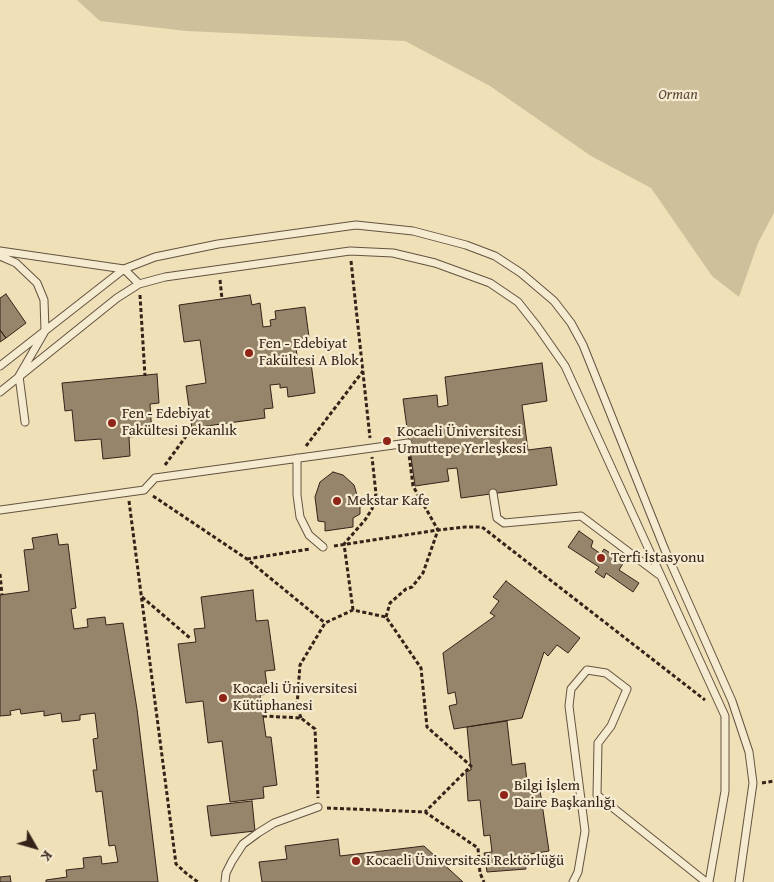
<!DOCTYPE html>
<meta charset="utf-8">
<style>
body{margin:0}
#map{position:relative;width:774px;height:882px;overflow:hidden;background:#efe0b7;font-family:"Gentium Book Plus",serif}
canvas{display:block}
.north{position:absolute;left:10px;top:822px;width:50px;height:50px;-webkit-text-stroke:4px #f5ebd0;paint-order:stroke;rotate:128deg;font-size:14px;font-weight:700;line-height:20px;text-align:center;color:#352219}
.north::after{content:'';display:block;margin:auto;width:18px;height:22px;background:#352219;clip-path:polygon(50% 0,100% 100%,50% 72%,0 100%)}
</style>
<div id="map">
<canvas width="774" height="882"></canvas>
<div class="north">K</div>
</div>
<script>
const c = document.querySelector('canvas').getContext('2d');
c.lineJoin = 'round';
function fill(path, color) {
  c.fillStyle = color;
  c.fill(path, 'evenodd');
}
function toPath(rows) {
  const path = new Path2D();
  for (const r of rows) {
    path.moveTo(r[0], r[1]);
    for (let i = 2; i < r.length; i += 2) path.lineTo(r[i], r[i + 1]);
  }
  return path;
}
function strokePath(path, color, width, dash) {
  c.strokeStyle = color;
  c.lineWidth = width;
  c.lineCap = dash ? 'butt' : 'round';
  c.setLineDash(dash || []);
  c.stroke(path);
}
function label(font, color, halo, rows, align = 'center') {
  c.font = font + ' "Gentium Book Plus",serif';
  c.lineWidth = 4.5;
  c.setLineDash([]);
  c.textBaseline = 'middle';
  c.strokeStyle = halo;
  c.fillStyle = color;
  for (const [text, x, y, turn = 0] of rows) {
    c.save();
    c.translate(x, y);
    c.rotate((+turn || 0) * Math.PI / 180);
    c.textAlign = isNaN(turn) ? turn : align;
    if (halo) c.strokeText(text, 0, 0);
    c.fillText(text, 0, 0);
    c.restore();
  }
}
const green = toPath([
 [77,0,774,0,774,213,758,243,739,297,712,276,651,188,591,156,490,86,405,41,186,31,100,21]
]);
const building = toPath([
 [6,294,26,323,6,338,0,330,0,298,6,294],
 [250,295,252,305,260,303,263,327,271,326,270,320,276,319,275,311,305,307,309,337,295,339,298,364,311,363,315,393,288,397,287,387,280,388,280,384,270,385,273,408,264,409,265,418,192,428,186,386,206,383,200,340,184,342,179,305,250,295],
 [0,330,6,338,0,342,0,330],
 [542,363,547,401,522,405,528,450,551,447,557,485,461,498,457,468,447,469,449,481,415,486,403,399,437,395,438,407,448,405,445,377,542,363],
 [157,374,159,403,150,404,152,435,129,437,130,456,103,459,101,439,75,441,72,410,65,411,62,383,157,374],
 [333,472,343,475,354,485,360,505,360,514,353,518,353,527,325,531,325,522,318,521,315,497,320,482,333,472],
 [579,531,593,541,591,547,601,554,604,549,624,562,619,570,639,583,633,592,606,573,604,578,595,572,599,567,568,547,579,531],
 [57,534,59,545,68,544,76,608,71,609,74,629,88,627,87,619,105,617,106,625,123,623,137,709,158,882,46,882,46,880,67,877,66,870,84,868,83,858,101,856,102,864,118,862,115,845,109,846,102,791,96,792,93,770,97,770,93,739,98,738,95,713,80,715,80,720,62,722,61,713,44,716,44,711,21,714,20,709,10,711,11,715,0,716,0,595,29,591,24,550,34,549,32,538,57,534],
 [506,581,580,638,568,653,557,645,548,656,544,652,522,718,454,729,449,706,457,704,455,692,448,694,443,653,495,616,490,613,499,601,493,597,506,581],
 [253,590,256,621,268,620,275,670,265,671,268,694,260,695,266,737,271,737,277,785,263,787,264,798,230,802,222,741,208,743,203,701,186,703,178,644,196,642,194,629,205,628,201,597,253,590],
 [507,721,512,765,525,763,528,791,540,790,549,851,524,855,526,869,487,872,484,853,492,852,490,835,484,836,480,800,468,801,466,772,471,770,467,727,507,721],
 [252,801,255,831,211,836,207,806,252,801],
 [338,839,340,856,424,846,463,882,262,882,259,862,287,859,285,846,338,839],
 [10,876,11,882,0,882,0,877,10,876]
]);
const path = toPath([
 [351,261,370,438],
 [220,280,222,299],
 [140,295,145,376],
 [306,446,363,371],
 [165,465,192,428],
 [153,496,247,559,325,623],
 [129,501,176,864,187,874,198,882],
 [334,546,438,530,465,527,482,527,705,700],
 [247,559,310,549],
 [0,574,2,595],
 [142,597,190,638],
 [353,610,344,544,365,520,372,509,376,494,372,457],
 [386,617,390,603,406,589,412,587,423,573,438,530,413,486,409,454],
 [263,716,301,718,315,729,318,798],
 [301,718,297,706,300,665,325,623,353,610,386,617,421,668,427,727,471,766,425,812],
 [762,783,774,781],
 [327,808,425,812,478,848,480,873,484,882]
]);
const service = toPath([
 [0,251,124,269,139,284],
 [0,256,16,263,37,283,44,300,45,331,19,376,25,422],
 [0,366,124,269,155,257,218,244,356,225,413,231,466,245,495,256,521,273,554,301,571,323,583,345,665,550,732,701,749,752,753,783,739,882],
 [0,392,117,298,139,284,165,277,350,251,393,253,435,263,490,283,518,302,537,326,565,366,725,716,725,791,709,882],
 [297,458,297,495,300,517,309,535,323,547],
 [493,493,497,518,504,523,581,516,658,574],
 [0,510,144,490,155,478,408,443],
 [225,882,226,873,232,861,243,844,258,833,274,823,318,807],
 [573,882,578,872,585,831,569,706,571,689,587,670,606,673,627,689,611,726,598,743,597,795,706,882]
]);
const markers = [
 [249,353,5,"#8f2418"],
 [112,423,5,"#8f2418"],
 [387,441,5,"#8f2418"],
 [337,501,5,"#8f2418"],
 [601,558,5,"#8f2418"],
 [223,698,5,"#8f2418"],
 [504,795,5,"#8f2418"],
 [356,861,5,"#8f2418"]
];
const parkNames = [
 ["Orman",678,95]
];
const poiNames = [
 ["Fen - Edebiyat",259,344],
 ["Fakültesi A Blok",259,361],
 ["Fen - Edebiyat",122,414],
 ["Fakültesi Dekanlık",122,431],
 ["Kocaeli Üniversitesi",397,432],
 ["Umuttepe Yerleşkesi",397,449],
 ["Mekstar Kafe",347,501],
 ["Terfi İstasyonu",611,558],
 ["Kocaeli Üniversitesi",233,689],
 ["Kütüphanesi",233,706],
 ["Bilgi İşlem",514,786],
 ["Daire Başkanlığı",514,803],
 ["Kocaeli Üniversitesi Rektörlüğü",366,861]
];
fill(green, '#cfc09c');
fill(building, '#96856b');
strokePath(building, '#352219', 1);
strokePath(service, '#645240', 9);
strokePath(path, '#352219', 3, [4, 2.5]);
strokePath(service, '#f5ebd0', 7);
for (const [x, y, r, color] of markers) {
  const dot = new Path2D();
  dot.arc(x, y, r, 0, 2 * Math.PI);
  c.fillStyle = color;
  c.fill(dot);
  strokePath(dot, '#f5ebd0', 2);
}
label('italic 15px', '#5c4a3a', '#f5ebd0', parkNames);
label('15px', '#352219', '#f5ebd0', poiNames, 'left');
</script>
